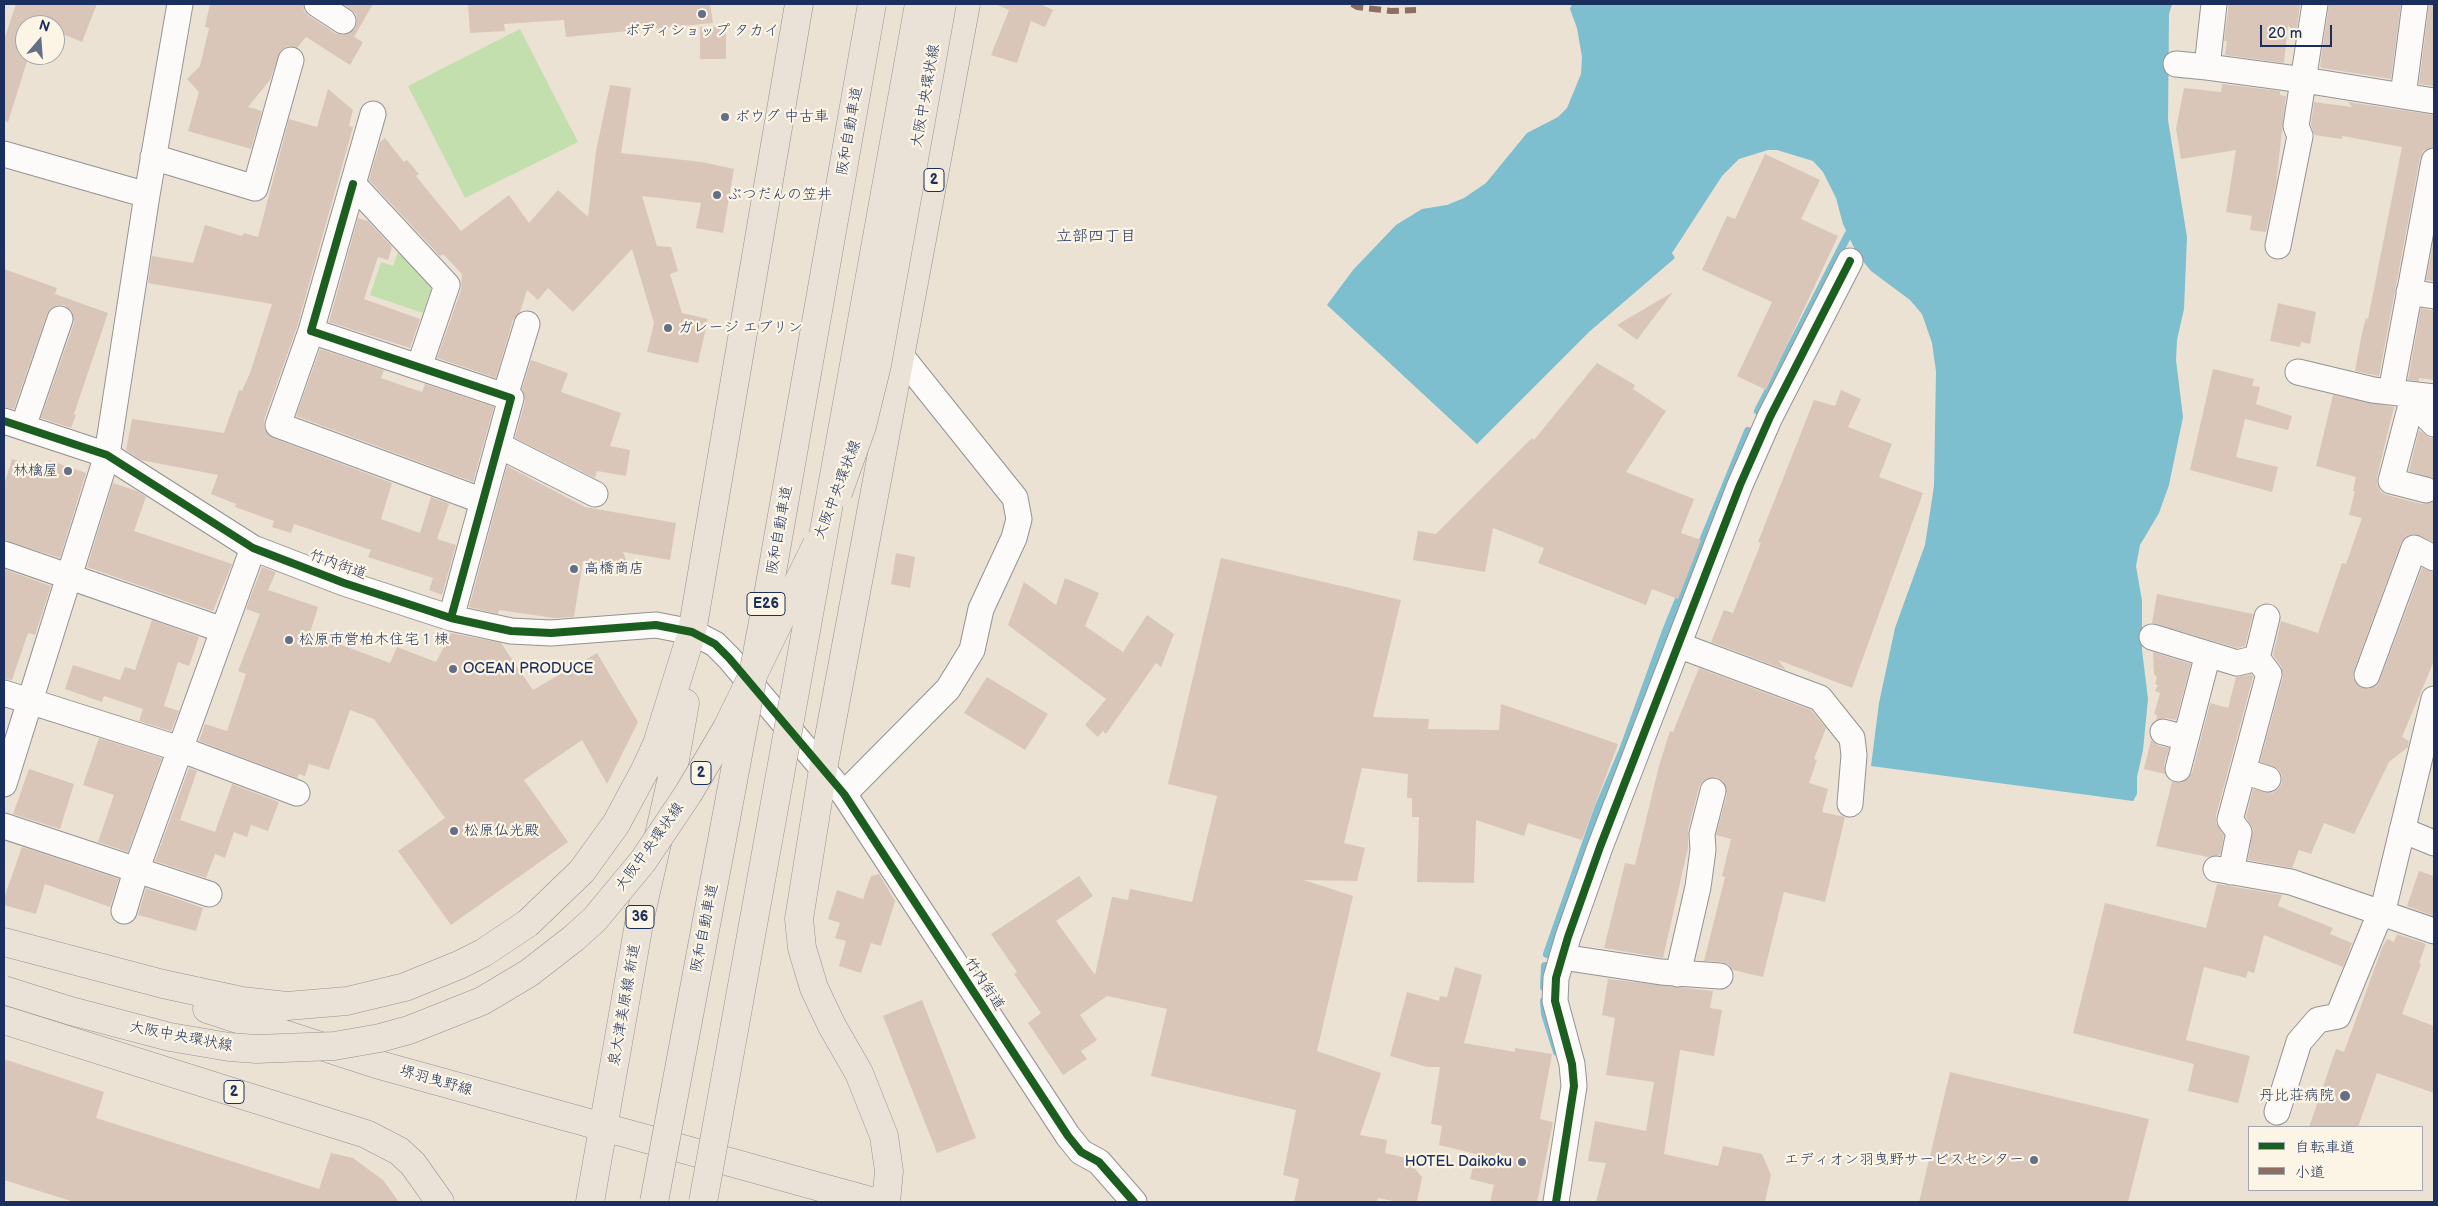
<!DOCTYPE html>
<meta charset="utf-8">
<style>
body{margin:0}
#map{position:relative;width:2438px;height:1206px;overflow:hidden;background:#ebe2d4;font-family:"Balsamiq Sans","Klee One",sans-serif}
canvas{display:block}
.frame{position:absolute;inset:0;border:5px solid #1b2f5e;pointer-events:none}
.legend{position:absolute;left:2248px;top:1126px;width:175px;height:65px;box-sizing:border-box;background:#fcf5e5;border:1px solid #a2a6af;margin:0;padding:6px 9px;list-style:none;font-size:15px;color:#1b2f5e}
.legend li{display:flex;align-items:center;gap:10px;height:25px}
.legend b{width:25px;border:1px solid #a2a6af}
.north{position:absolute;left:15px;top:15px;width:50px;height:50px;box-sizing:border-box;background:#fcf5e5;border:1px solid #a2a6af;border-radius:50%;rotate:18deg;font-size:14px;font-weight:700;line-height:20px;text-align:center;color:#1b2f5e}
.north::after{content:'';display:block;margin:auto;width:18px;height:22px;background:#646e87;clip-path:polygon(50% 0,100% 100%,50% 72%,0 100%)}
.scale{position:absolute;left:2260px;top:25px;width:72px;height:22px;box-sizing:border-box;border:2px solid #1b2f5e;border-top:0;padding-left:6px;font-size:15px;line-height:18px;white-space:nowrap;color:#1b2f5e;-webkit-text-stroke:4px #fcf5e5;paint-order:stroke}
</style>
<div id="map">
<canvas width="2438" height="1206"></canvas>
<div class="frame"></div>
<ul class="legend">
<li><b style="height:6px;background:#1b5e20"></b>自転車道</li>
<li><b style="height:6px;background:#8d6e63"></b>小道</li>
</ul>
<div class="north">N</div>
<div class="scale">20 m</div>
</div>
<script>
const c = document.querySelector('canvas').getContext('2d');
c.lineJoin = 'round';
function fill(path, color) {
  c.fillStyle = color;
  c.fill(path, 'evenodd');
}
function toPath(rows) {
  const path = new Path2D();
  for (const r of rows) {
    path.moveTo(r[0], r[1]);
    for (let i = 2; i < r.length; i += 2) path.lineTo(r[i], r[i + 1]);
  }
  return path;
}
function strokePath(path, color, width, dash) {
  c.strokeStyle = color;
  c.lineWidth = width;
  c.lineCap = dash ? 'butt' : 'round';
  c.setLineDash(dash || []);
  c.stroke(path);
}
function label(font, color, halo, rows, align = 'center') {
  c.font = font + ' "Balsamiq Sans","Klee One",sans-serif';
  c.lineWidth = 4.5;
  c.setLineDash([]);
  c.textBaseline = 'middle';
  c.strokeStyle = halo;
  c.fillStyle = color;
  for (const [text, x, y, turn = 0] of rows) {
    c.save();
    c.translate(x, y);
    c.rotate((+turn || 0) * Math.PI / 180);
    c.textAlign = isNaN(turn) ? turn : align;
    if (halo) c.strokeText(text, 0, 0);
    c.fillText(text, 0, 0);
    c.restore();
  }
}
const green = toPath([
 [520,29,578,142,465,198,408,86],
 [399,249,433,283,423,313,370,295,381,262,393,266]
]);
const water = toPath([
 [1572,4,2172,4,2169,14,2168,120,2187,237,2184,309,2177,340,2176,360,2183,417,2169,485,2159,513,2140,545,2136,566,2142,601,2142,650,2148,699,2143,750,2137,777,2137,794,2133,801,1871,766,1879,703,1895,628,1925,545,1934,486,1936,371,1932,343,1922,314,1910,300,1871,271,1857,254,1843,224,1836,198,1823,172,1813,161,1777,150,1768,150,1739,159,1722,176,1672,253,1675,258,1589,332,1477,444,1327,305,1353,270,1396,225,1422,209,1447,205,1464,198,1486,183,1527,133,1558,117,1567,108,1581,74,1582,57,1577,28,1570,9]
]);
const stream = toPath([
 [1758,411,1848,235],
 [1547,954,1598,809,1623,750,1666,631,1748,431],
 [1544,987,1545,966],
 [1544,1001,1545,1014,1557,1052]
]);
const building = toPath([
 [16,4,97,4,82,42,55,31,55,25,25,25,25,55,29,55,8,122,4,121,4,40],
 [210,4,303,4,304,11,309,16,335,33,343,35,355,29,357,21,356,14,343,4,373,4,354,37,363,42,350,65,306,37,297,48,288,46,281,50,270,80,248,107,262,111,251,149,188,131,199,92,187,79,200,66,209,28,205,27],
 [468,4,710,4,713,23,566,37,564,20,504,24,505,31,470,33],
 [995,4,1040,4,1053,10,1045,27,1031,21,1017,63,991,55,1009,10],
 [2229,4,2300,4,2296,34,2288,25,2284,63,2225,55,2227,41,2224,41],
 [2329,4,2401,4,2391,79,2322,68,2320,66],
 [2429,4,2434,4,2434,86,2419,84],
 [700,27,726,27,726,59,700,59],
 [2222,84,2280,91,2280,95,2286,96,2276,184,2266,232,2250,230,2252,216,2226,212,2236,150,2181,159,2176,129,2184,88,2221,92],
 [610,85,631,88,621,153,702,162,734,169,723,233,696,228,701,203,642,196,657,246,671,247,678,271,670,274,682,313,708,319,698,363,647,352,654,323,632,249,573,312,548,288,538,300,527,290,520,312,513,320,496,378,437,358,461,290,462,274,443,254,440,256,369,180,380,142,385,138,404,162,407,160,419,174,416,176,428,191,461,231,509,195,529,223,558,190,588,217,596,151],
 [328,89,353,110,349,126,353,127,297,327,264,420,264,428,273,438,392,483,381,519,420,533,431,497,449,504,437,539,456,545,442,595,429,590,433,578,368,557,371,550,294,524,291,533,272,527,274,521,235,507,236,504,211,494,218,475,141,460,126,450,132,419,224,433,239,390,242,391,250,373,272,304,148,283,152,256,193,263,205,225,242,236,244,233,258,237,289,119,317,127],
 [2314,102,2352,107,2348,102,2434,115,2434,147,2423,151,2420,158,2379,376,2355,371,2362,333,2366,318,2368,319,2402,147,2342,136,2342,139,2314,135,2311,124],
 [1765,154,1820,180,1801,219,1838,236,1766,390,1737,376,1772,302,1702,270,1727,216,1735,219],
 [358,218,368,221,392,247,388,260,378,257,364,299,420,319,410,348,329,322],
 [2434,238,2434,281,2426,280],
 [4,269,57,288,55,294,108,313,74,414,76,415,71,428,41,418,74,323,71,310,64,305,57,305,47,314,14,409,4,407],
 [1673,292,1637,340,1617,325],
 [2278,303,2316,312,2310,344,2301,342,2300,347,2270,341],
 [2421,308,2434,311,2434,380,2419,378,2419,381,2408,380],
 [320,349,384,370,381,378,401,385,422,392,425,384,494,407,473,482,296,416],
 [531,360,568,373,561,392,621,413,610,446,630,450,626,476,597,471,595,478,515,438,525,401,522,389],
 [1597,363,1635,385,1633,389,1666,411,1626,472,1694,499,1681,533,1701,540,1678,599,1652,589,1646,605,1538,563,1544,548,1493,528,1485,572,1413,560,1418,531,1436,534,1532,438,1534,440],
 [2213,369,2254,379,2252,386,2260,387,2256,404,2292,416,2288,430,2245,419,2236,457,2278,467,2272,492,2190,470],
 [1841,390,1861,399,1848,427,1892,444,1879,477,1923,493,1852,688,1778,660,1786,670,1711,642,1724,610,1733,613,1761,543,1758,542,1814,400,1835,406],
 [2333,395,2394,407,2377,477,2377,485,2381,492,2387,495,2422,504,2434,501,2434,542,2413,534,2406,536,2401,543,2354,670,2353,678,2362,688,2369,689,2376,686,2380,680,2422,568,2434,572,2434,661,2402,737,2409,741,2408,747,2389,762,2354,834,2324,823,2311,854,2299,850,2292,868,2248,860,2253,829,2246,817,2253,789,2272,793,2278,789,2282,783,2282,775,2278,769,2260,762,2283,677,2281,666,2273,655,2281,621,2318,633,2342,563,2346,564,2362,518,2349,515,2355,491,2353,491,2356,477,2316,466],
 [2419,430,2430,438,2434,438,2434,479,2409,471],
 [12,459,46,470,49,460,86,473,60,558,4,540,4,485],
 [507,466,585,507,676,523,670,560,623,552,630,571,583,561,574,617,554,618,499,610,498,614,469,607],
 [113,483,137,491,146,497,134,531,232,564,213,611,87,567],
 [896,553,915,557,910,588,891,584],
 [1221,558,1401,600,1373,717,1429,719,1428,729,1499,730,1501,704,1618,744,1582,840,1528,823,1524,836,1476,820,1474,883,1417,882,1419,817,1412,817,1412,798,1407,798,1408,774,1362,768,1344,843,1365,848,1357,881,1304,880,1353,896,1317,1051,1381,1073,1360,1135,1387,1140,1385,1153,1406,1158,1422,1177,1417,1202,1398,1202,1378,1198,1377,1202,1294,1202,1299,1179,1283,1175,1296,1110,1151,1076,1167,1009,1107,996,1080,1015,1097,1040,1081,1051,1087,1059,1063,1075,1028,1023,1041,1013,1014,974,1017,972,991,934,1079,876,1093,896,1056,921,1095,975,1112,897,1128,900,1130,889,1192,902,1217,796,1168,784],
 [262,567,276,572,268,590,318,607,310,633,390,663,397,647,436,662,451,633,501,643,533,690,597,653,638,722,607,784,582,740,524,780,568,842,451,925,398,851,445,818,374,719,350,710,329,770,309,764,305,776,299,774,297,778,199,741,205,724,227,731,246,674,238,671,260,614,246,609],
 [4,569,51,586,35,635,28,633,12,680,4,679],
 [1065,578,1099,593,1085,626,1123,652,1147,615,1174,634,1161,667,1156,663,1106,734,1103,731,1098,737,1085,725,1106,699,1008,625,1024,582,1056,605],
 [2157,594,2253,614,2245,646,2237,648,2152,623],
 [152,620,199,637,189,666,178,662,164,706,179,711,171,731,139,721,143,709,104,696,102,702,65,689,73,665,120,680,125,667,135,670],
 [2153,652,2191,664,2176,720,2166,718,2156,720,2157,715,2154,714,2160,693,2155,691,2158,685,2155,684,2157,677,2154,674],
 [1699,668,1811,710,1826,728,1814,759,1817,760,1809,783,1828,789,1822,812,1845,817,1825,902,1784,892,1763,977,1733,970,1728,964,1721,962,1704,961,1725,877,1722,876,1731,839,1716,835,1727,794,1723,781,1716,777,1703,781,1699,787,1688,830,1688,848,1663,958,1604,948,1625,863,1635,865,1659,766,1670,731,1673,732],
 [2251,674,2253,677,2216,816,2216,823,2224,835,2220,855,2208,857,2156,846,2172,782,2182,783,2192,773,2210,703,2228,708,2236,677],
 [987,677,1048,714,1025,750,964,713],
 [99,738,162,758,128,852,98,842,114,795,83,785],
 [2151,740,2159,746,2169,748,2164,765,2165,774,2144,769],
 [189,768,197,771,180,820,215,832,232,784,279,802,268,831,251,825,247,837,234,832,225,858,215,854,206,878,155,861],
 [29,769,74,784,60,829,13,814],
 [22,847,119,879,110,907,45,884,36,914,4,905,4,898],
 [2419,871,2434,876,2434,916,2407,906],
 [879,874,895,901,881,946,871,943,861,973,839,966,846,941,835,938,840,923,828,919,837,890,863,899,871,876],
 [2217,884,2282,895,2278,906,2333,928,2330,934,2352,943,2343,967,2264,935,2254,973,2248,971,2246,978,2204,967,2186,1040,2250,1056,2238,1103,2188,1091,2194,1064,2073,1033,2105,903,2206,928],
 [146,888,203,908,196,931,138,915],
 [2397,934,2426,944,2419,963,2421,964,2402,1014,2434,1026,2434,1093,2377,1073,2358,1127,2309,1127,2336,1049,2344,1052,2382,948,2387,939,2394,942],
 [1455,967,1482,975,1464,1043,1515,1052,1515,1048,1552,1054,1540,1119,1553,1122,1537,1202,1490,1202,1494,1185,1470,1179,1476,1154,1439,1145,1442,1126,1431,1124,1440,1067,1427,1067,1390,1056,1407,992,1439,1001,1440,996,1447,997],
 [1608,979,1713,991,1710,1008,1722,1010,1714,1056,1680,1050,1664,1154,1718,1166,1723,1146,1762,1154,1771,1175,1765,1202,1596,1202,1606,1163,1588,1161,1595,1121,1646,1131,1654,1082,1606,1075,1615,1018,1602,1015],
 [922,1000,976,1138,937,1153,883,1016],
 [4,1059,104,1092,96,1118,319,1189,331,1153,353,1158,383,1180,399,1202,74,1202,4,1180],
 [1950,1072,2149,1119,2128,1202,1919,1202]
]);
const minor = toPath([
 [317,4,343,21],
 [2214,4,2207,67,2304,80,2434,101],
 [2176,64,2207,67],
 [2403,96,2415,4],
 [373,114,311,331,511,398,451,618],
 [4,154,147,195],
 [153,157,255,188,291,60],
 [353,184,447,285,419,367],
 [2278,246,2300,136,2296,126,2315,4],
 [2409,292,2434,296],
 [311,331,278,425,483,501],
 [2298,372,2373,390,2434,397],
 [2391,392,2434,161],
 [2410,395,2412,401,2434,424],
 [505,396,527,324],
 [2412,401,2391,481,2426,490],
 [4,421,107,455,253,548,344,583,451,618,511,631,551,633,656,625,692,632,715,644,729,658,844,794,1068,1136,1081,1152,1099,1162,1134,1202],
 [23,427,60,319],
 [498,445,595,494],
 [4,554,223,630],
 [2152,637,2237,663,2257,658,2269,674,2230,820,2239,832,2231,872],
 [1678,645,1820,698,1852,738,1854,755,1850,804],
 [2257,658,2267,617],
 [2367,675,2414,548,2434,558],
 [4,693,180,749,297,793],
 [2163,732,2186,738],
 [2178,769,2208,654],
 [2243,771,2268,779],
 [4,784,107,455,147,195,180,4],
 [844,794,948,689,972,650,981,609,1014,538,1019,519,1015,498,902,357],
 [4,826,209,894],
 [2402,830,2434,843],
 [2216,869,2291,882,2434,931],
 [124,911,136,871,253,548],
 [1562,957,1661,972,1720,976],
 [1678,974,1698,887,1703,850,1702,834,1713,791],
 [2277,1112,2299,1042,2318,1020,2338,1016,2375,926,2382,914,2434,699],
 [1556,1202,1574,1086,1572,1064,1555,1001,1556,978,1568,937,1600,847,1740,485,1770,417,1850,261]
]);
const major = toPath([
 [4,942,163,984,242,1001,287,1006,347,1001,405,987,459,965,483,953,528,923,582,871,616,824,645,770,657,744,692,632,799,4],
 [207,1009,376,1064,874,1202],
 [4,1020,366,1134,399,1151,413,1164,440,1202],
 [590,1202,640,918,671,782,685,703],
 [886,1202,889,1171,884,1136,859,1073,832,1026,814,988,802,948,799,919,823,769,966,4]
]);
const majorBridge = toPath([
 [838,493,862,426,877,365,942,4],
 [4,990,71,1011,170,1037,229,1047,257,1049,334,1046,380,1038,409,1030,482,1001,529,973,574,938,595,919,643,861,688,794,727,728,817,544]
]);
const highwayBridge = toPath([
 [654,1202,768,595,872,4],
 [703,1202,919,4]
]);
const quiet = toPath([
 [1352,4,1357,7,1391,11,1416,10]
]);
const cycleway = toPath([
 [353,184,311,331,511,398,451,618],
 [4,421,107,455,253,548,344,583,451,618,511,631,551,633,656,625,692,632,715,644,729,658,844,794,1068,1136,1081,1152,1099,1162,1134,1202],
 [1556,1202,1574,1086,1572,1064,1555,1001,1556,978,1568,937,1600,847,1740,485,1770,417,1850,261]
]);
const markers = [
 [702,14,5,"#646e87"],
 [725,117,5,"#646e87"],
 [717,195,5,"#646e87"],
 [668,328,5,"#646e87"],
 [68,471,5,"#646e87"],
 [574,569,5,"#646e87"],
 [289,640,5,"#646e87"],
 [453,669,5,"#646e87"],
 [454,831,5,"#646e87"],
 [2345,1096,6,"#646e87"],
 [2034,1160,5,"#646e87"],
 [1522,1162,5,"#646e87"]
];
const shields = [
 [934,180,20],
 [766,604,38],
 [701,773,20],
 [640,917,28],
 [234,1092,20]
];
const shieldNames = [
 ["2",934,180],
 ["E26",766,604],
 ["2",701,773],
 ["36",640,917],
 ["2",234,1092]
];
const poiNames = [
 ["ボディショップ タカイ",702,31,"center"],
 ["ボウグ 中古車",735,117],
 ["ぶつだんの笠井",727,195],
 ["ガレージ エブリン",678,328],
 ["林檎屋",58,471,"right"],
 ["高橋商店",584,569],
 ["松原市営柏木住宅１棟",299,640],
 ["OCEAN PRODUCE",463,669],
 ["松原仏光殿",464,831],
 ["丹比荘病院",2334,1096,"right"],
 ["エディオン羽曳野サービスセンター",2024,1160,"right"],
 ["HOTEL Daikoku",1512,1162,"right"]
];
const streetNames = [
 ["大阪中央環状線",926,96,-80],
 ["阪和自動車道",850,131,-80],
 ["大阪中央環状線",838,490,-69],
 ["阪和自動車道",780,530,-80],
 ["竹内街道",338,565,20],
 ["大阪中央環状線",650,847,-54],
 ["阪和自動車道",705,928,-79],
 ["竹内街道",984,984,57],
 ["泉大津美原線 新道",625,1005,-80],
 ["大阪中央環状線",181,1037,11],
 ["堺羽曳野線",436,1081,16]
];
const neighbourhoodNames = [
 ["立部四丁目",1096,237]
];
fill(green, '#c3dfae');
fill(water, '#7dbecf');
strokePath(stream, '#7dbecf', 8);
fill(building, '#d9c6b9');
strokePath(minor, '#949293', 27);
strokePath(major, '#949293', 29);
strokePath(minor, '#fcfbf9', 25);
strokePath(major, '#ebe2d7', 28);
strokePath(majorBridge, '#949293', 29, []);
strokePath(highwayBridge, '#949293', 29, []);
strokePath(majorBridge, '#ebe2d7', 28);
strokePath(highwayBridge, '#ebe2d7', 28);
strokePath(quiet, '#8d6e63', 6, [12, 6]);
strokePath(cycleway, '#1b5e20', 8);
for (const [x, y, r, color] of markers) {
  const dot = new Path2D();
  dot.arc(x, y, r, 0, 2 * Math.PI);
  c.fillStyle = color;
  c.fill(dot);
  strokePath(dot, '#fcf5e5', 2);
}
for (const [x, y, w] of shields) {
  const box = new Path2D();
  box.roundRect(x - w / 2, y - 11.5, w, 23, 4);
  c.fillStyle = '#fcf5e5';
  c.fill(box);
  strokePath(box, '#1b2f5e', 1);
}
label('bold 14px', '#1b2f5e', null, shieldNames);
label('15px', '#1b2f5e', '#fcf5e5', poiNames, 'left');
label('15px', '#1b2f5e', '#fcf5e5', streetNames);
label('16px', '#1b2f5e', '#fcf5e5', neighbourhoodNames);
</script>
